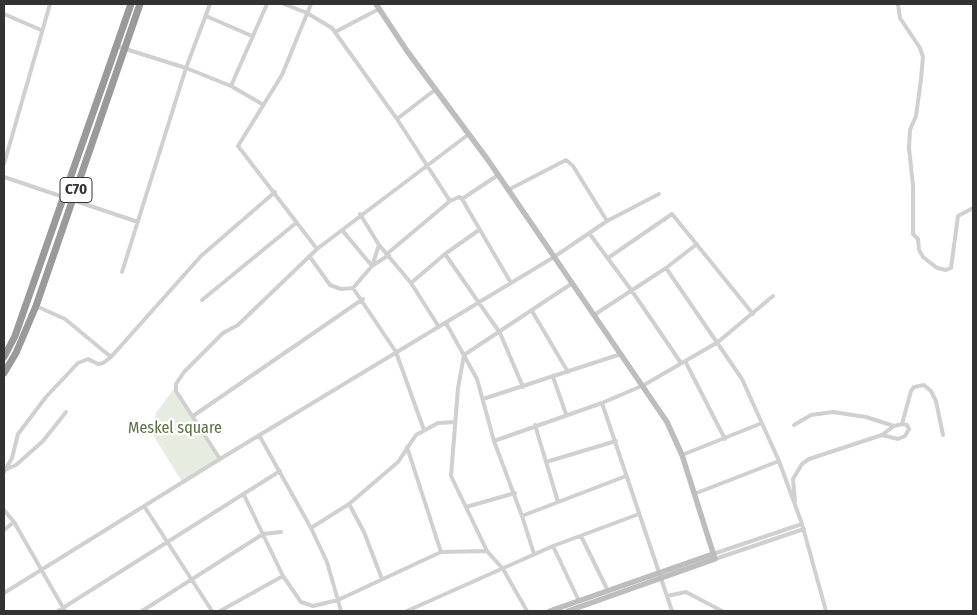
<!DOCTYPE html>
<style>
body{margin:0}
#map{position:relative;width:977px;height:615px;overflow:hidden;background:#fff;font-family:"Fira Sans Condensed",sans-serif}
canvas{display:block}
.frame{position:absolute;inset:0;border:5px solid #333;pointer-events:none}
</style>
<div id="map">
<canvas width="977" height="615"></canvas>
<div class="frame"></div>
</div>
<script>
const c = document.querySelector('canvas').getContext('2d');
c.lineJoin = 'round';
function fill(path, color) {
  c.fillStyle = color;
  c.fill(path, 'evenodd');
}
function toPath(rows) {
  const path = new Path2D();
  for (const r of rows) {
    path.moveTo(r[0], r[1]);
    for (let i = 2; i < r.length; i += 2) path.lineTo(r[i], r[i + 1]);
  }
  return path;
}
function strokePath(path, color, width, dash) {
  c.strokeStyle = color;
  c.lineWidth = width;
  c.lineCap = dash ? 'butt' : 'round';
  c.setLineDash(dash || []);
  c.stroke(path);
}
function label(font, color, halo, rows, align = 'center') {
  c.font = font + ' "Fira Sans Condensed",sans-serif';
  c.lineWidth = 5;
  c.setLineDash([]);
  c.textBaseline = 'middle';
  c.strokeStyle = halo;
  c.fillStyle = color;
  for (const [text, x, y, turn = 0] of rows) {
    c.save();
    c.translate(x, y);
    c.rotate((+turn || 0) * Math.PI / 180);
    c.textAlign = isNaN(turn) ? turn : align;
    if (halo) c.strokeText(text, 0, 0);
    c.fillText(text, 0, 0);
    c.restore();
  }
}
const green = toPath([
 [173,390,181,396,219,460,182,482,152,433,156,413]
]);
const street = toPath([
 [284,4,307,13,332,28,397,119],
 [311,4,282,75,238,146,317,249],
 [898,4,900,18,920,48,923,57,921,79,916,116,910,130,909,148,913,186,913,234,918,239,919,250,923,257,937,268,946,270,951,268,958,216,973,208],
 [4,14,41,30],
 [206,16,252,36],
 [335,32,379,9],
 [116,46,186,68,231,86,262,104],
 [231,86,267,4],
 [436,89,397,119,450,201,459,197,462,199,511,283],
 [4,164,50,4],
 [4,177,138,222],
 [508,190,566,160,573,166,607,221],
 [462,199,498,175],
 [360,214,379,245,411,283,439,327],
 [342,230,372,266],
 [589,233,632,291,681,363],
 [388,253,450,201],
 [445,254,500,333,523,387],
 [310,257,330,285,341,289,353,288,372,266,389,255],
 [608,258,672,214,753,314],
 [372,266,379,245],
 [666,268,742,379,779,461,802,524,826,611],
 [122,272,186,68,210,4],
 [411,283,445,254,479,230],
 [353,288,396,352,424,430],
 [202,300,296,223],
 [36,306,65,319,111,357],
 [532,311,568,372],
 [594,315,666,268,697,244],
 [446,323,477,379,494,441,522,516,534,554],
 [685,361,725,439],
 [553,377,566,414],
 [483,399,621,354],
 [602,403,672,611],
 [193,416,363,299],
 [902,424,911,391,914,387,924,385,931,391,936,401,943,435],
 [535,425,558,502],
 [794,425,811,415,833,412,866,417,894,426],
 [259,435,311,528,327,562,341,611],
 [494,441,602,403,644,385,718,342,773,296],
 [407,447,441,552],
 [682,455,762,423],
 [220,459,176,391,176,384,184,372,223,333,238,325,317,249,469,134],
 [546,462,616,441],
 [7,469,16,465,43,441,66,412],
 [4,472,12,458,18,434,46,397,78,363,88,359,98,364,103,363,111,357,201,256,275,192],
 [694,494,779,461],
 [244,495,283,576,301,602,313,606,338,600,441,552,487,551],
 [795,501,793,479,802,464,809,459,882,435,894,426,902,424,907,425,909,429,905,436,898,439,882,435],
 [349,504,364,532,382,579],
 [144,506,212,611],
 [466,507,515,493],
 [4,510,14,522,65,611],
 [522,516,626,476],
 [311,528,349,504,398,462,416,435,438,423,455,422],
 [4,530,14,522],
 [581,536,608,591],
 [553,546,579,601],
 [713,554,802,524],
 [715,559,804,529],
 [4,593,220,459,554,257,607,221,659,194],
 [667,596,686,592,722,611],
 [58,611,280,471],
 [142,611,263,534,281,532],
 [220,611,283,576],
 [407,611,553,546,639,514],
 [527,611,503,569,487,551,451,476,458,388,464,355,571,284]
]);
const secondary = toPath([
 [376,4,407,51,488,160,667,422,682,455,715,559,568,611],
 [550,611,713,554]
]);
const highway = toPath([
 [4,357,15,336,131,4],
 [4,373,16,353,36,306,140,4]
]);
const shields = [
 [76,190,32]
];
const shieldNames = [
 ["C70",76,190]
];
const parkNames = [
 ["Meskel square",175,429]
];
fill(green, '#e6ecdf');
strokePath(street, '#d0d0d0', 4);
strokePath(secondary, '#bdbdbd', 5.5);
strokePath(highway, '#9a9a9a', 7);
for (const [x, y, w] of shields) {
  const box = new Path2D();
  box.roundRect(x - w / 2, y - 12.5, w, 25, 4);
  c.fillStyle = '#fff';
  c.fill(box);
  strokePath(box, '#333', 1);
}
label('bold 15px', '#333', null, shieldNames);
label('16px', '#56703f', '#fff', parkNames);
</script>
